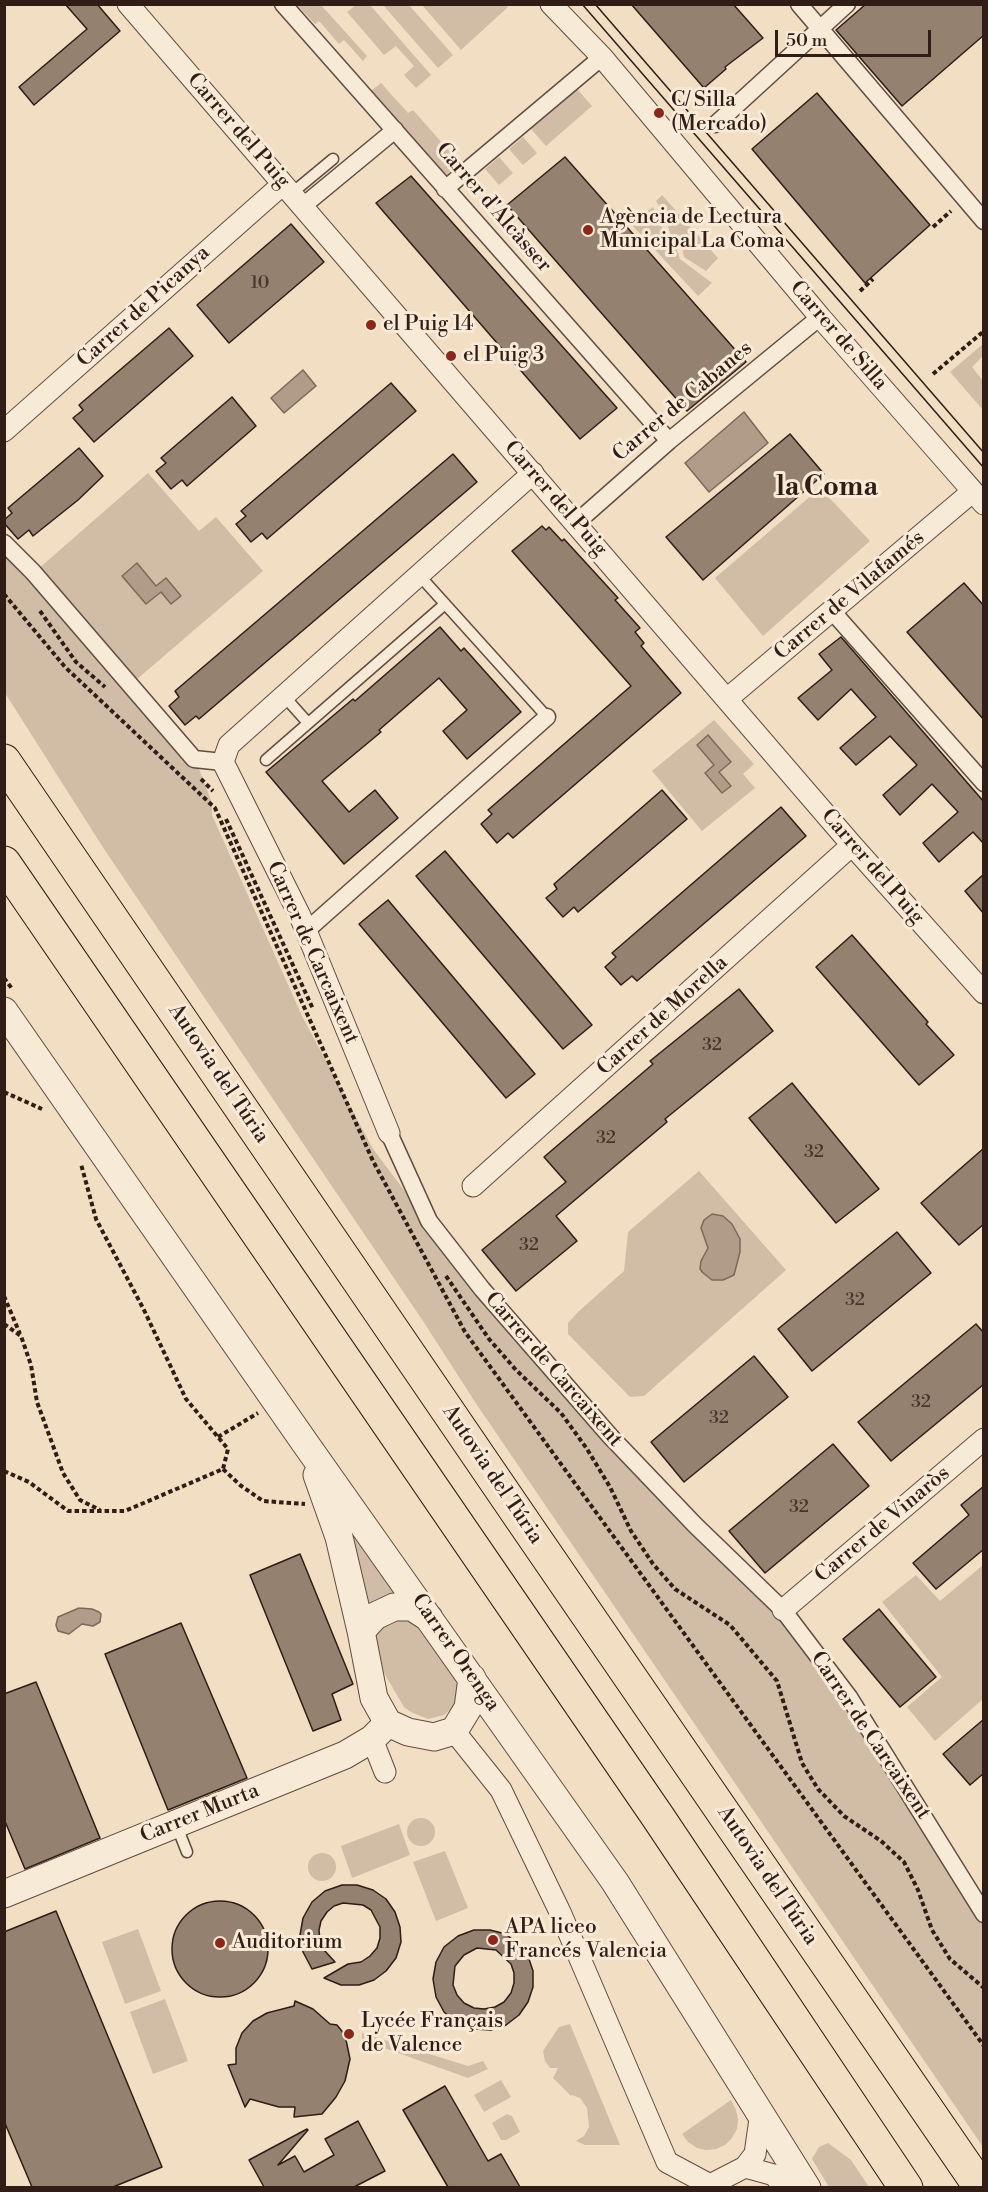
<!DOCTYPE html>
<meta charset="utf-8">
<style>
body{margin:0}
#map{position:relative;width:988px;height:2192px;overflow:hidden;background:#f2dec2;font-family:"Libre Bodoni",serif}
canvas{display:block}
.frame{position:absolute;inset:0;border:6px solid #2f1d16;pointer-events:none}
.scale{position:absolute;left:775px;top:30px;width:156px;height:27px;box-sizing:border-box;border:3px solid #2f1d16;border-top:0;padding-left:8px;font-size:18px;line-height:21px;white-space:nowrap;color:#2f1d16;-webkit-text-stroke:4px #f7ead7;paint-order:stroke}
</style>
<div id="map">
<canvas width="988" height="2192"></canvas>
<div class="frame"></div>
<div class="scale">50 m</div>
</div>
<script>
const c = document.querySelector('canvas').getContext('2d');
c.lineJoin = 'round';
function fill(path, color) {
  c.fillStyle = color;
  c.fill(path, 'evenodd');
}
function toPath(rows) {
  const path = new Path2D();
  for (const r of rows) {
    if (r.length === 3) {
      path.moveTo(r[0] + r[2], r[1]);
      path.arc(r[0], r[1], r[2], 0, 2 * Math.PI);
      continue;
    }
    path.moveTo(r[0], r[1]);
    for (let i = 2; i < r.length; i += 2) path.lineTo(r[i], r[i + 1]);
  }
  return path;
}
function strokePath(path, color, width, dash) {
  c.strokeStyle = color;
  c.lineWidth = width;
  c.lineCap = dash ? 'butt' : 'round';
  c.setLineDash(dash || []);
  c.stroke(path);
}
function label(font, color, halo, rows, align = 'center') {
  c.font = font + ' "Libre Bodoni",serif';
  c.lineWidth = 6;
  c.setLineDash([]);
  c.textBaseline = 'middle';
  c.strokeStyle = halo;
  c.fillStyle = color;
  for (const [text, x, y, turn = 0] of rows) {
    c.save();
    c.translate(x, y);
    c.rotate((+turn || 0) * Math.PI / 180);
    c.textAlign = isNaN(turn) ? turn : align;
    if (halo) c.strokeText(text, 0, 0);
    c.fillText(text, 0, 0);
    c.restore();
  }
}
const green = toPath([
 [504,4,508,7,461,50,422,5],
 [297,5,321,5,367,56,363,61,344,40,339,44,319,21,315,24],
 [356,5,370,5,431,75,416,88,404,75,414,66,396,46,384,55,347,12],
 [383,5,409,5,453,55,438,68],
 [381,83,408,113,413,110,460,163,445,176,371,91],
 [577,89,592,106,546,146,531,129],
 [523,137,537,153,523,165,509,149],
 [499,157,513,173,499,185,485,169],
 [662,195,718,258,706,271,684,257,681,243,671,236,665,216,656,201],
 [653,207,668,242,675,244,680,259,712,283,698,296,630,223],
 [983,344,983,356,972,367,983,381,983,410,950,372],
 [148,473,199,531,216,517,263,571,136,680,37,570],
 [820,488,870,541,763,636,715,578],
 [5,549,190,745,212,803,212,815,303,1018,373,1149,453,1255,593,1410,778,1601,983,1911,983,2147,477,1405,423,1321,104,849,5,693],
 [714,720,754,764,743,774,755,788,702,831,652,771],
 [699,1171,786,1270,644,1396,630,1397,568,1334,568,1323,578,1312,624,1271,628,1232],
 [332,1496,400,1594,368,1609],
 [983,1565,983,1699,935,1741,907,1707,942,1677,882,1602,916,1575,940,1601],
 [417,1618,459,1681,457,1701,451,1709,444,1715,428,1719,411,1712,404,1707,370,1649,373,1631,384,1620],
 [421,1832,14],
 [399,1824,410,1855,352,1878,341,1846],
 [445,1851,468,1908,436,1921,413,1862],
 [322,1867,14],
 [138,1929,161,1991,125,2004,102,1942],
 [165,1999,188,2061,153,2074,130,2012],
 [570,2024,620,2145,585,2145,576,2141,584,2136,589,2127,587,2108,580,2098,572,2095,571,2096,553,2078,558,2068,550,2068,545,2061,543,2051,559,2027],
 [362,2033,468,2066,483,2061,488,2069,468,2078,362,2040],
 [501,2080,511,2097,484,2112,474,2095],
 [731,2100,736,2110,738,2120,737,2129,732,2138,725,2145,716,2149,706,2150,697,2148,688,2142,682,2134],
 [507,2114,512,2116,520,2132,506,2140,501,2140,492,2123],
 [828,2143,851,2160,869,2187,829,2187,812,2159,819,2147]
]);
const water = toPath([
 [303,370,316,386,284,413,271,398,303,370],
 [744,412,768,443,709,492,685,463,744,412],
 [137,563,156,586,166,578,181,596,171,604,161,592,146,604,122,576,137,563],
 [708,735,731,762,719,772,731,786,722,793,705,773,714,765,697,745,708,735],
 [712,1214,723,1216,732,1224,740,1239,740,1252,734,1275,723,1280,712,1280,703,1273,700,1269,701,1261,708,1248,701,1228,704,1220,712,1214],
 [79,1608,92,1609,99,1612,101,1614,100,1622,93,1626,82,1624,69,1634,58,1631,56,1625,58,1617,79,1608]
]);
const building = toPath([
 [65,4,97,4,120,31,34,105,19,87,87,29,65,4],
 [631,4,733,4,763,38,725,67,726,69,704,88,631,4],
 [866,4,984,4,984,35,902,106,836,30,866,4],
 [817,93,930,225,865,283,752,149,817,93],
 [565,157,746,362,687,411,507,205,565,157],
 [411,176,617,408,580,439,376,203,411,176],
 [291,224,324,262,229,343,197,305,291,224],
 [169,328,193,356,94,442,73,418,83,410,79,405,169,328],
 [391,383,416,411,267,539,262,533,251,542,236,524,246,516,241,511,391,383],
 [232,397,256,426,187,486,182,480,171,489,156,471,166,463,161,458,232,397],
 [790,434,824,474,703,580,666,537,790,434],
 [79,448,103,476,78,500,33,536,29,530,18,539,4,523,4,520,12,513,8,508,79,448],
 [453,454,477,482,199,719,196,716,185,725,169,706,179,697,175,691,453,454],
 [542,526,546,530,549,527,562,541,564,539,618,598,615,600,640,628,635,632,644,643,641,646,681,693,513,838,508,833,497,843,481,824,492,814,488,810,631,686,512,551,542,526],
 [964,583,984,606,984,720,907,632,964,583],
 [440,627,461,651,464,648,521,712,467,759,443,731,467,710,439,678,379,730,381,732,322,781,349,812,375,790,398,818,344,864,266,772,353,699,355,701,440,627],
 [841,637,984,802,984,844,973,832,939,862,923,843,958,812,932,784,900,815,883,795,917,765,890,736,856,765,840,748,876,717,851,689,818,720,798,698,832,670,819,654,841,637],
 [662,790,687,819,578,912,574,907,563,917,546,898,557,889,554,884,662,790],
 [781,807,806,836,637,981,632,976,621,985,605,967,616,957,612,953,781,807],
 [445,851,592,1025,563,1049,416,876,445,851],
 [984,874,984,914,965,891,984,874],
 [388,900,535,1074,506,1098,359,924,388,900],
 [852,935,928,1022,926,1024,954,1055,919,1085,816,967,852,935],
 [739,989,773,1031,665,1119,667,1122,556,1216,577,1241,516,1291,482,1250,566,1182,544,1157,653,1064,650,1061,739,989],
 [792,1083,879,1189,836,1223,749,1118,792,1083],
 [984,1148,984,1224,959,1245,921,1203,984,1148],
 [897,1232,931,1273,812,1371,778,1329,897,1232],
 [976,1324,984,1333,984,1384,891,1461,858,1422,976,1324],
 [754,1356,788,1397,684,1482,651,1442,754,1356],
 [833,1444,869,1486,765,1573,729,1531,833,1444],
 [984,1486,984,1549,936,1589,913,1563,969,1515,961,1505,984,1486],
 [300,1554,353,1684,332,1694,341,1720,313,1731,250,1575,300,1554],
 [879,1609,936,1677,900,1707,843,1639,879,1609],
 [181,1623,247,1778,168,1810,105,1654,181,1623],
 [36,1682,100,1838,25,1869,4,1819,4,1694,36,1682],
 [984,1719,984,1773,970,1785,943,1754,984,1719],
 [342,1885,357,1885,373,1890,386,1899,395,1912,400,1927,401,1942,396,1958,386,1971,374,1980,359,1985,341,1985,324,1978,348,1964,361,1962,370,1956,377,1948,380,1938,380,1927,371,1910,363,1905,343,1903,334,1906,327,1912,321,1921,319,1930,320,1940,324,1950,335,1962,312,1969,303,1952,300,1935,303,1918,312,1902,325,1891,342,1885],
 [220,1949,48],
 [56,1911,162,2167,113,2187,32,2187,4,2121,4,1932,56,1911],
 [474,1930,490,1930,506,1934,522,1948,528,1956,533,1971,533,1987,528,2002,519,2015,506,2025,491,2030,474,2029,457,2023,444,2012,436,1997,433,1979,436,1962,444,1947,458,1936,474,1930],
 [477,1948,496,1950,511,1964,514,1973,514,1983,511,1993,504,2002,495,2007,484,2009,474,2008,464,2003,457,1995,453,1985,455,1966,464,1955,477,1948],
 [295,2001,313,2009,330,2024,337,2025,345,2035,350,2059,345,2081,336,2097,322,2114,294,2117,295,2107,279,2107,250,2099,245,2107,228,2065,236,2064,236,2048,242,2033,253,2021,267,2013,294,2006,295,2001],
 [445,2086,488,2161,501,2154,520,2187,448,2187,403,2110,445,2086],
 [358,2121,385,2171,354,2187,264,2187,249,2160,307,2129,308,2130,278,2165,295,2156,304,2172,334,2155,325,2139,358,2121]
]);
const path = toPath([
 [933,227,951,211],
 [860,291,873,279],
 [933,374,984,331],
 [4,594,65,667,215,808,373,1161,465,1332,984,2046],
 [40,611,76,662,105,687],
 [201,779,213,791],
 [226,819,313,1009],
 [4,978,13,990],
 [4,1092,42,1109],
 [446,1276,489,1339,516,1370,561,1413,587,1449,610,1487,631,1531,653,1564,675,1589,730,1625,777,1681,802,1763,818,1789,844,1816,881,1841,904,1862,918,1890,932,1930,950,1959,984,1988],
 [4,1296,20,1334],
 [4,1324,21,1336,31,1365,37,1402,63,1473,80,1500,100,1510],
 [218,1437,258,1413],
 [223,1469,240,1485,263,1501,305,1504],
 [4,1471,29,1482,68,1511,125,1511,223,1469,228,1449,186,1399,144,1310,96,1219,81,1164]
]);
const service = toPath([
 [292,193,333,159],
 [419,575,547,717],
 [284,696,308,723],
 [266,760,445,604],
 [176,1824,187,1852]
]);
const pedestrian = toPath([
 [283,4,669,441],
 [799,4,984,221],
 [716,124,847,4],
 [445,189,602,57],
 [303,206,395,130],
 [576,523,669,441,820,317],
 [4,543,33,572,194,759,223,762],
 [832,611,984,783],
 [306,931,547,717],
 [389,1133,429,1221,482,1289,610,1436,695,1525,783,1610,849,1697,984,1914]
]);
const minor = toPath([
 [128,4,852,845,984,993],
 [551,4,602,57,820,317,984,504],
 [4,431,283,184],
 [727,699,972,492],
 [389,1133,300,916,223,762,229,745,533,473],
 [473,1186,852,845],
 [783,1610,984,1439],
 [454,1731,501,1790,560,1912,667,2162,710,2185,745,2167,755,2154,761,2112],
 [372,1739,385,1772],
 [745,2167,774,2175,785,2188]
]);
const tertiary = toPath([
 [4,1011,305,1443,615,1882,807,2188],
 [317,1475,339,1537,361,1631,374,1698,388,1723],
 [361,1631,375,1616,394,1607,412,1607,429,1618],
 [388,1723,408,1732,434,1737,454,1731,468,1708,472,1678],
 [4,1894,345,1755,372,1739,388,1723]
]);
const trunk = toPath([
 [4,761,525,1524,981,2188],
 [4,863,658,1817,906,2188]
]);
const tram = toPath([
 [582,4,984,468],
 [595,4,984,453]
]);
const markers = [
 [659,113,6,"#8f2418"],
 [588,230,6,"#8f2418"],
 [371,325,6,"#8f2418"],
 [451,356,6,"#8f2418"],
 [493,1940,6,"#8f2418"],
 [220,1943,6,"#8f2418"],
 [349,2034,6,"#8f2418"]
];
const numberNames = [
 ["10",260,284],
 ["32",712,1046],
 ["32",606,1139],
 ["32",814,1153],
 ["32",529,1246],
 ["32",855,1301],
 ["32",921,1403],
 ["32",719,1419],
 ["32",799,1508]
];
const poiNames = [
 ["C/ Silla",671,101],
 ["(Mercado)",671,125],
 ["Agència de Lectura",600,218],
 ["Municipal La Coma",600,242],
 ["el Puig 14",383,325],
 ["el Puig 3",463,356],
 ["APA liceo",505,1928],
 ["Francés Valencia",505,1952],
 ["Auditorium",232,1943],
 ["Lycée Français",361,2022],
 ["de Valence",361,2046]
];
const streetNames = [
 ["Carrer del Puig",238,131,49],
 ["Carrer d'Alcàsser",493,208,49],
 ["Carrer de Picanya",144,307,-42],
 ["Carrer de Silla",838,336,49],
 ["Carrer de Cabanes",683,402,-40],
 ["Carrer del Puig",555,499,49],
 ["Carrer de Vilafamés",850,596,-40],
 ["Carrer del Puig",872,867,49],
 ["Carrer de Carcaixent",312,953,66],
 ["Carrer de Morella",663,1016,-42],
 ["Autovia del Túria",218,1074,56],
 ["Carrer de Carcaixent",553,1370,49],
 ["Autovia del Túria",492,1475,56],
 ["Carrer de Vinaròs",883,1525,-40],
 ["Carrer Orenga",455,1653,55],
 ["Carrer de Carcaixent",870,1736,56],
 ["Carrer Murta",200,1814,-22],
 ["Autovia del Túria",767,1876,56]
];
const districtNames = [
 ["la Coma",827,489]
];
fill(green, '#d1bda5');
fill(water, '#b09c88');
strokePath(water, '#7c695a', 1.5);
fill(building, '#94816f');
strokePath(building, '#2f1d16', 1.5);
strokePath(service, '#604d41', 13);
strokePath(pedestrian, '#604d41', 19);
strokePath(minor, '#604d41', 23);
strokePath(tertiary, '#604d41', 29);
strokePath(trunk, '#2f1d16', 35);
strokePath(path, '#2f1d16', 4, [4.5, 3]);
strokePath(service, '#f7ead7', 10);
strokePath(pedestrian, '#f7ead7', 16);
strokePath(minor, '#f7ead7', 21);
strokePath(tertiary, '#f7ead7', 27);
strokePath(trunk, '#f2dec2', 33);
strokePath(tram, '#2f1d16', 1.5);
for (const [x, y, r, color] of markers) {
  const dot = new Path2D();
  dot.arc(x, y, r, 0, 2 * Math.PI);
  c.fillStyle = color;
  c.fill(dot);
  strokePath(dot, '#f7ead7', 2);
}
label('18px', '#48362c', null, numberNames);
label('21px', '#2f1d16', '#f7ead7', poiNames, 'left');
label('21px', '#2f1d16', '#f7ead7', streetNames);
label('bold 27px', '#2f1d16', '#f7ead7', districtNames);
</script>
